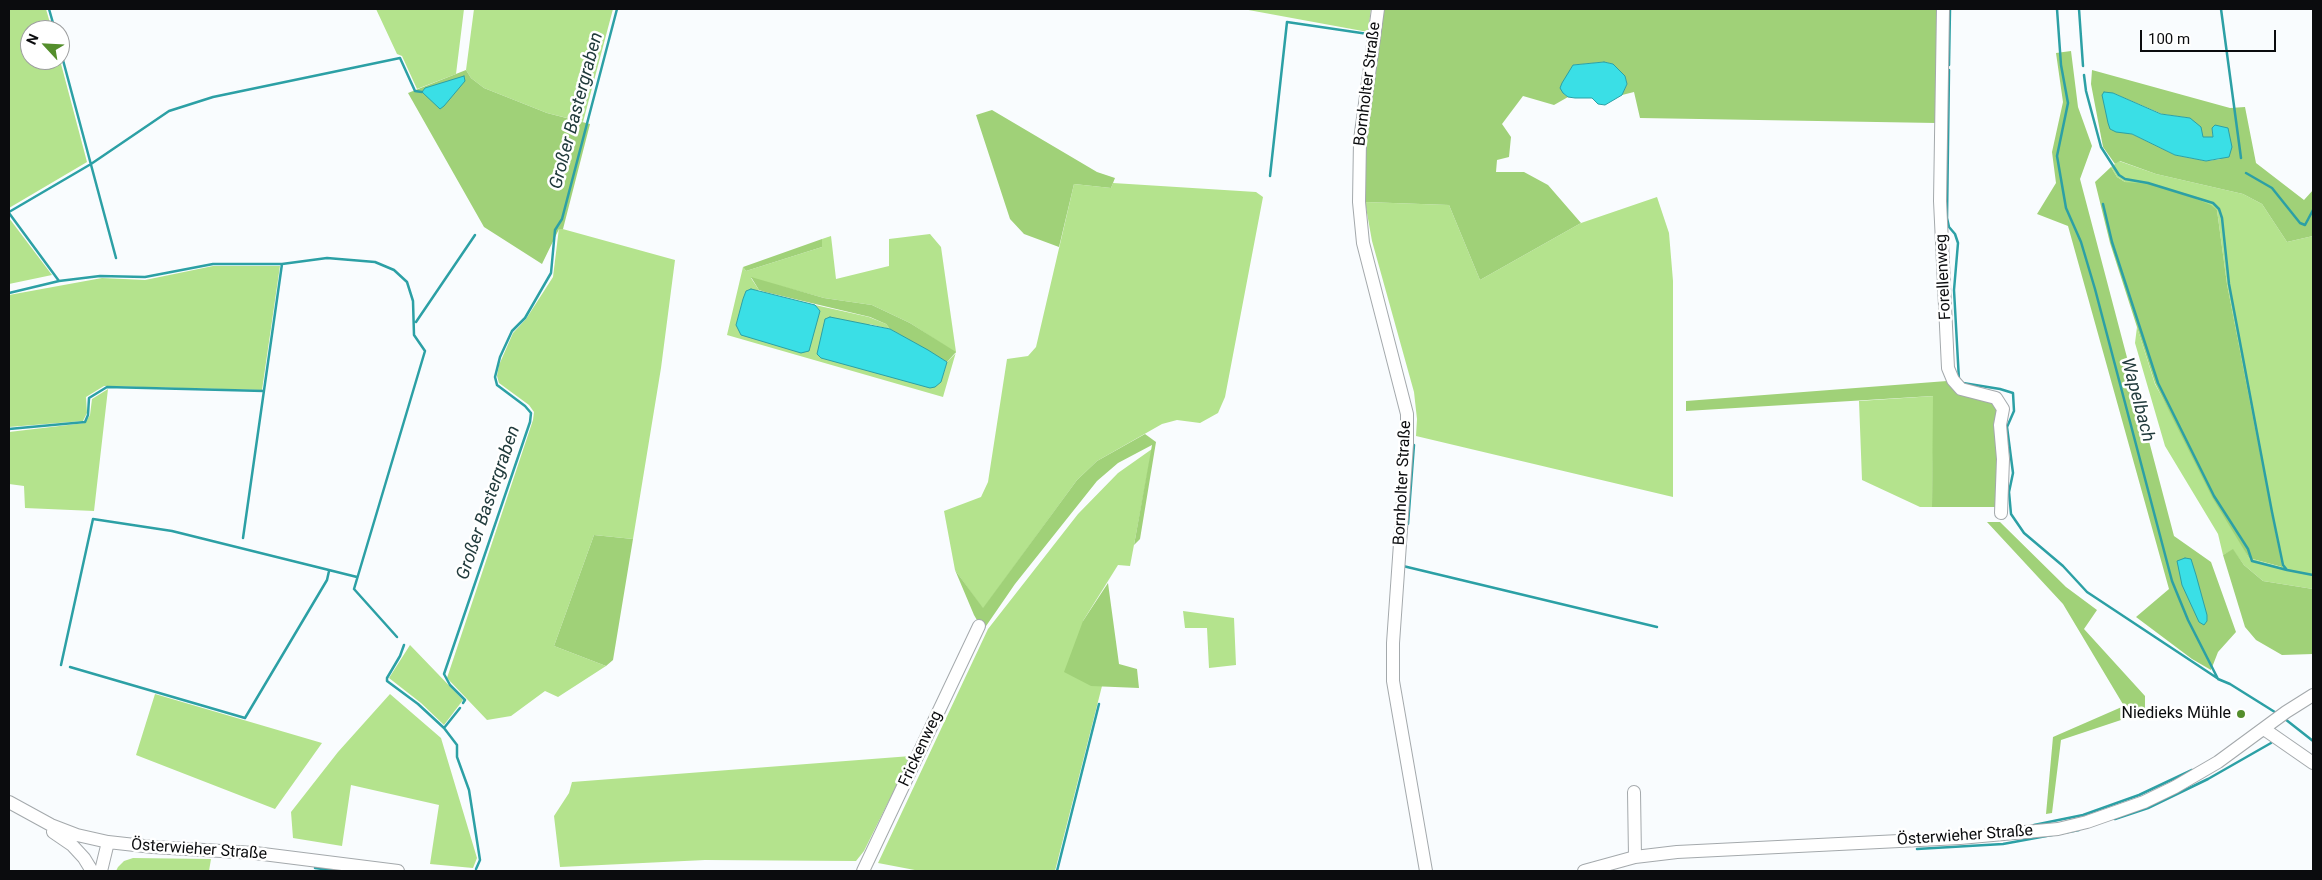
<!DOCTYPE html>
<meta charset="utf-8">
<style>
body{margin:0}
#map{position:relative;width:2322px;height:880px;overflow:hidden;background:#f9fcfe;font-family:Roboto,sans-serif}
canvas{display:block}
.frame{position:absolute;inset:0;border:10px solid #0b0c0e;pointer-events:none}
.north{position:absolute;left:20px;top:20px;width:50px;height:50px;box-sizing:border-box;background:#fff;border:1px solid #9d9e9f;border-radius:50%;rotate:295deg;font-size:14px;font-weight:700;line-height:20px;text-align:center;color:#0b0c0e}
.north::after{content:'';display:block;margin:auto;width:18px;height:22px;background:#548e2c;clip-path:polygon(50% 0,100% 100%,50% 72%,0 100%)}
.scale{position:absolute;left:2140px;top:30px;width:136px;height:22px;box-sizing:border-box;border:2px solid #0b0c0e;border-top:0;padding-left:6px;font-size:15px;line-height:18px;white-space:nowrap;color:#0b0c0e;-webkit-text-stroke:4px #fff;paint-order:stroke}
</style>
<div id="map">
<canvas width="2322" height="880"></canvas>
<div class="frame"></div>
<div class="north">N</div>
<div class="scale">100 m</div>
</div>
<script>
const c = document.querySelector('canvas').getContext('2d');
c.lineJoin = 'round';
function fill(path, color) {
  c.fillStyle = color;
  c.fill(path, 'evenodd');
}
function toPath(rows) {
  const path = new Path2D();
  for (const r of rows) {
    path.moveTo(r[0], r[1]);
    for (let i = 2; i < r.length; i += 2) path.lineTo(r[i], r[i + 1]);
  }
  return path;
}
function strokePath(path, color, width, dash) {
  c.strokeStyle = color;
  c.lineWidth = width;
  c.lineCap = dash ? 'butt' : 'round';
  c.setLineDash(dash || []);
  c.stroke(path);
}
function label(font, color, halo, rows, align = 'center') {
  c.font = font + ' Roboto,sans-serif';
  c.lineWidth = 5;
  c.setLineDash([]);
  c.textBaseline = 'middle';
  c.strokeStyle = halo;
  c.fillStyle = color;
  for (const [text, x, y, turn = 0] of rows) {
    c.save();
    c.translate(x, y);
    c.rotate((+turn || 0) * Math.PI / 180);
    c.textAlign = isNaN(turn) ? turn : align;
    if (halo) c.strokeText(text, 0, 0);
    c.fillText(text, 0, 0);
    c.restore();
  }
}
const green = toPath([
 [9,9,46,9,52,30,30,30,30,60,60,60,87,162,9,208],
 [376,9,464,9,456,74,417,89,402,56,397,54],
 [474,9,613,9,583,122,547,113,484,88,471,78,466,70],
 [1243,9,1371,9,1368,32],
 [2119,161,2156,174,2243,194,2262,204,2287,242,2313,236,2313,589,2263,581,2244,565,2233,550,2223,555,2218,534,2165,446,2135,343,2137,327,2155,384,2249,558,2281,567,2227,284,2217,210,2125,182,2117,177,2111,167],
 [1113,183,1256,192,1263,197,1225,397,1218,413,1200,423,1177,420,1162,424,1097,461,1077,480,983,609,955,570,944,511,981,497,988,482,1007,359,1028,356,1036,347,1074,184,1111,188],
 [1657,197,1669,233,1673,281,1673,497,1416,436,1417,419,1414,392,1372,241,1365,202,1449,205,1480,280,1581,223],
 [9,218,52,275,9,284],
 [559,228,675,260,661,368,633,539,594,535,554,646,606,666,558,697,545,691,511,716,487,720,447,678,533,420,534,412,529,405,499,383,497,376,499,365,513,333,526,319,553,277],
 [930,234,941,247,956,352,943,397,727,335,743,267,746,271,822,247,822,239,831,236,836,279,889,266,889,239],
 [751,278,824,298,872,305,910,323,956,353,947,362,941,382,869,324,890,329,886,324,869,317,815,305,820,311,736,325,746,291,759,290],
 [213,266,280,266,262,390,104,386,86,397,87,413,83,421,9,427,9,295,102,278,145,280],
 [108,389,94,511,25,508,24,486,9,484,9,432,85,423,90,415,92,399],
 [1934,396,1932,507,1920,507,1862,480,1859,401],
 [1152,449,1130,566,1118,565,1083,621,1091,686,1102,686,1055,871,920,871,878,863,988,629,1078,514,1118,473],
 [1183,611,1234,618,1236,665,1209,668,1207,628,1185,628],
 [410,645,463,700,444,725,421,703,389,678],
 [155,694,322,743,275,809,136,755],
 [390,694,441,738,477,858,473,868,430,864,439,805,351,785,342,846,293,838,291,812,338,752],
 [911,756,864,851,856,861,705,860,560,867,554,816,569,793,572,782],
 [133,858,211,859,209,871,116,871,118,867,124,861]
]);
const forest = toPath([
 [1383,9,1937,9,1936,123,1640,118,1634,92,1622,95,1627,84,1625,76,1613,64,1604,62,1573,65,1563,93,1568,97,1554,105,1523,96,1502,124,1511,137,1509,157,1497,160,1496,172,1524,172,1548,185,1581,223,1480,280,1449,205,1365,202,1366,139],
 [2071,51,2078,107,2092,146,2080,179,2174,536,2211,562,2236,632,2218,652,2211,670,2192,659,2136,617,2169,589,2068,226,2037,214,2056,183,2052,152,2063,102,2056,53],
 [466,70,471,78,484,88,547,113,590,124,563,229,559,229,542,264,484,227,408,93],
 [2092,70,2230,108,2245,107,2256,163,2304,200,2313,190,2313,236,2287,242,2262,204,2243,194,2156,174,2120,161,2115,164,2103,147,2091,84],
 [2113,93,2162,114,2190,118,2203,137,2213,137,2212,128,2221,159,2206,161,2175,155,2132,134,2110,129],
 [992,110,1097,172,1115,178,1111,188,1074,184,1059,247,1024,234,1010,219,976,115],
 [2111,167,2117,177,2125,182,2150,184,2194,198,2211,205,2217,210,2227,284,2282,567,2249,558,2212,497,2155,383,2110,243,2095,182],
 [822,239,822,247,746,271,743,267],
 [751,277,824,298,872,305,910,323,956,352,947,362,890,329,886,324,870,317,765,292,759,290],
 [1947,381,1994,402,1999,409,1995,507,1932,507,1933,396,1686,411,1686,401],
 [1145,434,1156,442,1140,539,1134,545,1152,445,1118,463,1097,481,1015,584,984,629,874,863,869,863,981,627,974,615,955,570,983,608,1077,480,1097,461],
 [1987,522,2000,522,2066,587,2097,610,2084,629,2145,696,2145,712,2061,740,2052,813,2046,814,2053,737,2124,706,2063,604],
 [594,535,633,539,613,660,606,666,554,646],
 [2233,549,2244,565,2263,581,2313,589,2313,654,2282,655,2256,640,2245,627,2223,555],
 [1108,583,1119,664,1137,669,1139,688,1091,686,1064,672,1083,621]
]);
const water = toPath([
 [1604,62,1613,64,1625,76,1627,84,1622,95,1605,105,1598,104,1592,98,1575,98,1568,97,1563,93,1560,88,1562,83,1573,65,1604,62],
 [464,76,465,81,444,106,440,109,422,92,425,88,464,76],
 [2104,92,2113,93,2161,114,2190,118,2201,127,2203,137,2213,137,2212,128,2215,125,2228,128,2232,147,2229,157,2206,161,2175,155,2132,134,2116,132,2110,129,2108,123,2102,95,2104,92],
 [751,289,815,305,820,311,809,351,801,353,741,335,736,325,743,299,746,291,751,289],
 [830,317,890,329,928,350,947,362,941,382,935,387,930,388,821,358,817,354,825,319,830,317],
 [2185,558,2191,559,2196,575,2207,615,2207,621,2204,625,2199,622,2182,585,2177,561,2185,558]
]);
const stream = toPath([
 [49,9,55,30],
 [2057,9,2061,65,2068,103,2057,156,2066,208,2081,242,2095,289,2172,581,2188,620,2218,679,2230,684,2278,714],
 [2079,9,2083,66],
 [2221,9,2241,158],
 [60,49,116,258],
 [1949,65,1950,9],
 [1949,70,1947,218,1949,227,1955,234,1958,243,1954,290,1959,380],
 [2084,75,2086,91,2101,147,2119,175,2125,179,2148,183,2213,203,2219,209,2222,218,2229,284,2272,512,2283,565,2287,570],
 [2246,173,2272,188,2300,223,2305,225,2313,210],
 [1270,176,1287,22,1368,34],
 [2103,204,2112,242,2158,383,2214,496,2248,549,2252,561,2287,570,2313,575],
 [9,212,91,164,169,111,213,97,400,58,415,91,422,92],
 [9,213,59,281],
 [9,293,59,281,100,276,145,277,213,264,282,264,327,258,375,262,394,270,407,282,413,301,414,335,425,351,354,589,397,637],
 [416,322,475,235],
 [1963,383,2000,389,2013,393,2014,411,2007,427,2013,473,2009,492,2011,514,2024,533,2063,566,2087,592,2217,678],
 [9,429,85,422,88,415,89,398,107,387,264,391],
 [1408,524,1414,445],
 [243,538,282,264],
 [1403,566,1657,627],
 [404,645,400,656,387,678,387,681,418,704,444,728],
 [61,665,93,519,172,531,357,577],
 [70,667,245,718,327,580,329,571],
 [463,703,465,700,450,685,444,674,530,422,531,413,525,406,497,385,495,377,500,357,512,331,525,318,551,273,555,230,562,219,617,9],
 [460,708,444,728,457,745,457,757,469,790,480,860,476,869],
 [2285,719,2313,741],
 [2115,819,2148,808,2208,779,2271,743],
 [2034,825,2083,815,2139,795,2192,770],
 [1917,849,2003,844,2079,830],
 [315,868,337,871],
 [1057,871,1099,704]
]);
const minor = toPath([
 [1378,9,1360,140,1359,202,1363,243,1407,414,1407,444,1393,643,1393,681,1426,871],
 [1943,9,1940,201,1948,368,1953,380,1961,389,1996,398,2003,409,2000,425,2003,459,2001,513],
 [2264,729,2313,763],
 [1634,792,1635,857],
 [9,802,51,825,77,835,108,842,153,847,255,853,398,871],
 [53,832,72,845,84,858,92,871],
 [101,871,108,842],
 [863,871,979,626],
 [1584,871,1635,857,1677,852,1960,838,2058,829,2087,822,2144,802,2175,787,2218,762,2286,712,2313,695]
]);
const markers = [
 [2241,714,5,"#548e2c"]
];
const streetNames = [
 ["Bornholter Straße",1368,84,-83],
 ["Forellenweg",1944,277,-93],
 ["Bornholter Straße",1403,483,-87],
 ["Frickenweg",921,749,-65],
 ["Österwieher Straße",1965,836,-4],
 ["Österwieher Straße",199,850,4]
];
const poiNames = [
 ["Niedieks Mühle",2231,714]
];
const waterNames = [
 ["Großer Bastergraben",577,111,-75],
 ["Wapelbach",2137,400,75],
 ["Großer Bastergraben",489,503,-71]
];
fill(green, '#b4e38d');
fill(forest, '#a0d178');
fill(water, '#3adfe6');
strokePath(water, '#2ca0a5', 1);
strokePath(stream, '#2ca0a5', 2.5);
strokePath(minor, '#a4a9ac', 14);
strokePath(minor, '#fff', 12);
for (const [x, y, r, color] of markers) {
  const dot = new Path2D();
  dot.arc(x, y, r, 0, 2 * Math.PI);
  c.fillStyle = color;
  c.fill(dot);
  strokePath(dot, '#fff', 2);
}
label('16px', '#0b0c0e', '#fff', streetNames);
label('16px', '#0b0c0e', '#fff', poiNames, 'right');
label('italic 18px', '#213b3c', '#fff', waterNames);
</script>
